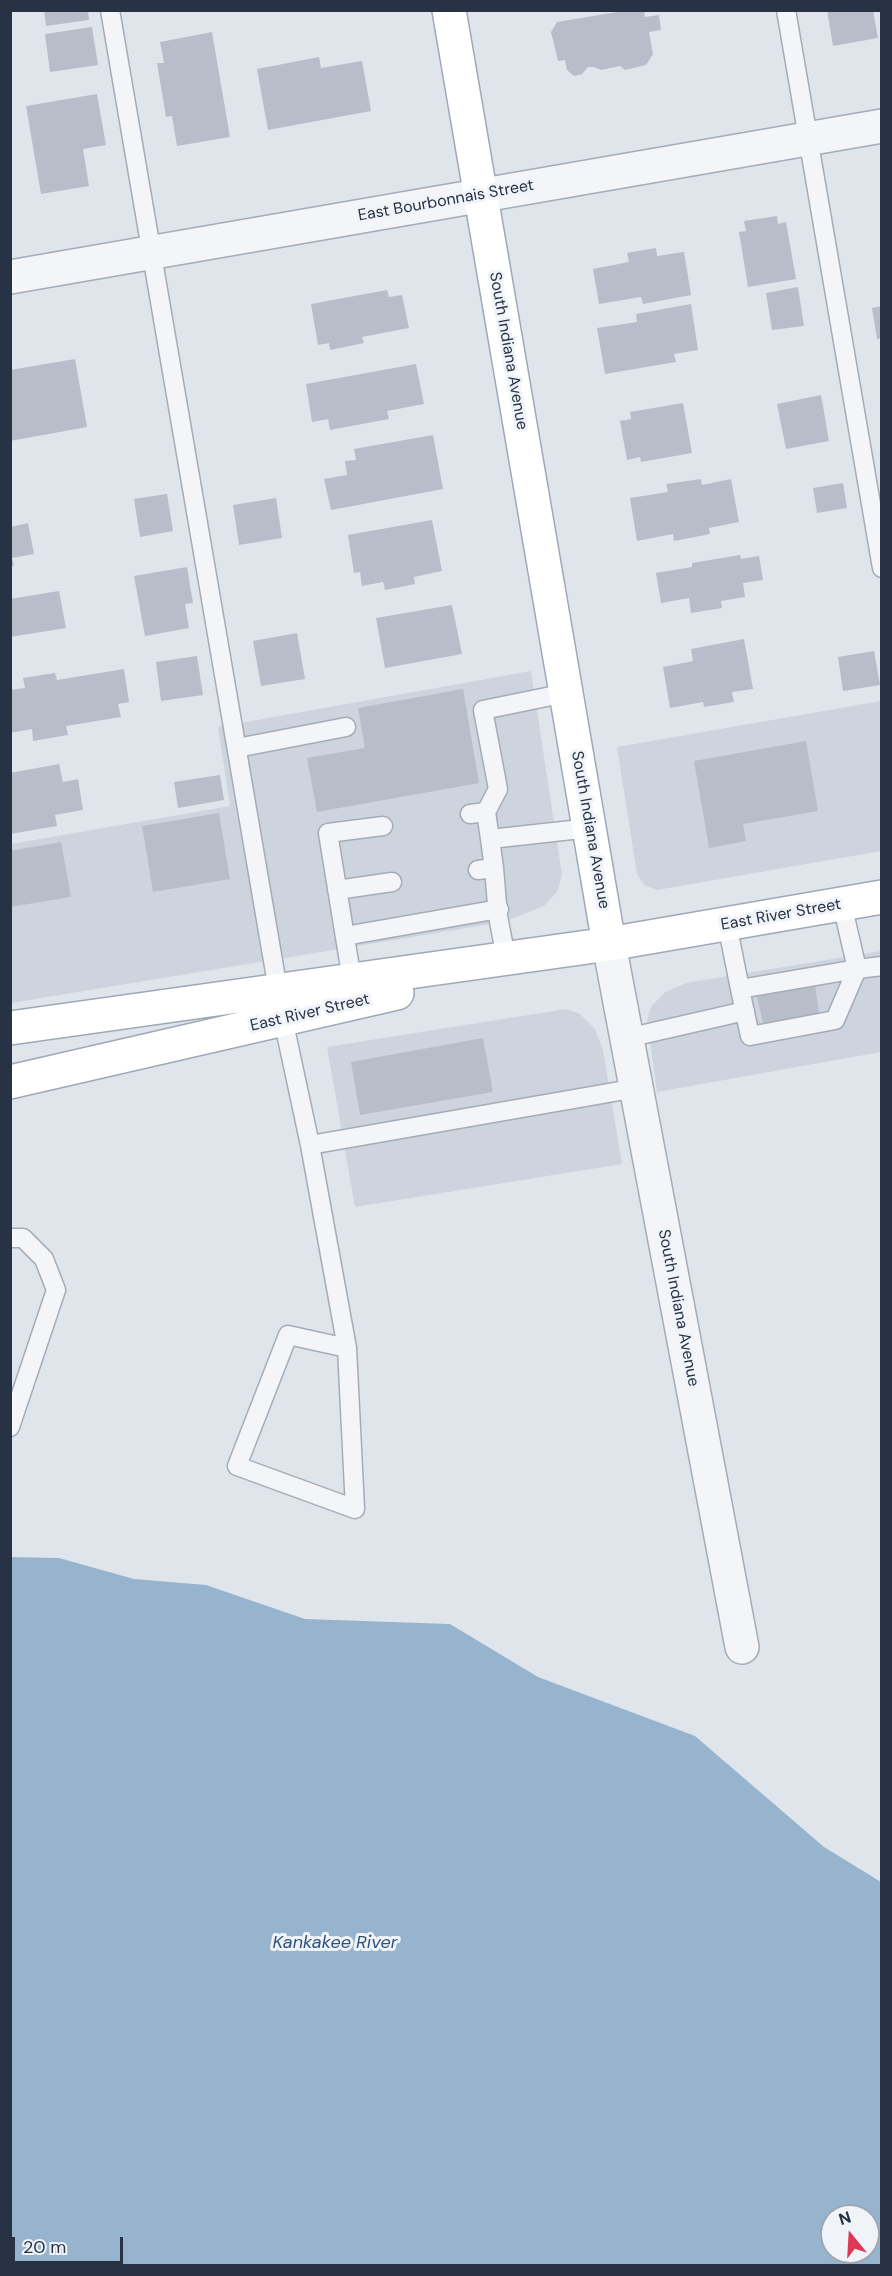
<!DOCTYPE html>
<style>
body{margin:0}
#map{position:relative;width:892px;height:2276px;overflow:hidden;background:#e0e5eb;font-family:"DM Sans",sans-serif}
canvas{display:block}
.frame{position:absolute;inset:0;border:12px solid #273244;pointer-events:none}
.north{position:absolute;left:820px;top:2204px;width:60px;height:60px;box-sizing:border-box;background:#f0f4f8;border:2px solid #a0a6b0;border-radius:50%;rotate:342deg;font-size:16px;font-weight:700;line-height:24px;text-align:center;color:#273244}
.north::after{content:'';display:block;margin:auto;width:21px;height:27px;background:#dd3856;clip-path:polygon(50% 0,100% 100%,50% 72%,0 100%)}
.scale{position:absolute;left:12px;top:2237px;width:111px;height:27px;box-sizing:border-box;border:3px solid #273244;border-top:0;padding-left:8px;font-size:18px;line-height:21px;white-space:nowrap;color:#273244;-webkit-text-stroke:4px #f0f4f8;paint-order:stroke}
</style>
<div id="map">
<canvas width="892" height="2276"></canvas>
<div class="frame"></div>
<div class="north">N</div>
<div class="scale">20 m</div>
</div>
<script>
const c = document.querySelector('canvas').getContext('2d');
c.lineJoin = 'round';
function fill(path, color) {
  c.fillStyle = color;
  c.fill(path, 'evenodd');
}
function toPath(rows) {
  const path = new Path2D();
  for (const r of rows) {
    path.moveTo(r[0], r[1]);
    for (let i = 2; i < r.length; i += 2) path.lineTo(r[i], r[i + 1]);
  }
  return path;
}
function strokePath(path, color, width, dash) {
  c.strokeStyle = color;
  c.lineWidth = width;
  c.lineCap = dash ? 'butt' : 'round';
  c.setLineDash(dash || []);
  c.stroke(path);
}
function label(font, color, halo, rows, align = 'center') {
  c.font = font + ' "DM Sans",sans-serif';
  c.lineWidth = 6;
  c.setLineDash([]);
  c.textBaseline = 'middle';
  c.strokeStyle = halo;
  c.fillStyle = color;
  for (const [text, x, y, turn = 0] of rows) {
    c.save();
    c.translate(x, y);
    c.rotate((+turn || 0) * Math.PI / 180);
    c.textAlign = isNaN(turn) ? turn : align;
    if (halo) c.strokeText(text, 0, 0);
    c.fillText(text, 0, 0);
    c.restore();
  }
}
const built = toPath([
 [531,671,562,875,557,892,544,906,503,922,11,1003,11,844,230,806,218,727],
 [881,701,881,851,657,890,644,885,637,874,617,747],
 [881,951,881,1052,657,1092,647,1020,651,1007,664,993,686,983],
 [566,1009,580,1014,595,1029,603,1050,622,1164,355,1207,327,1047]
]);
const water = toPath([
 [11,1557,59,1558,134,1579,206,1585,305,1619,450,1624,538,1677,695,1736,824,1847,881,1882,881,2265,11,2265],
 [832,2216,868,2216,868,2252,832,2252]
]);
const building = toPath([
 [44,10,88,10,89,20,46,26],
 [629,10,644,10,645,17,659,15,661,30,649,32,653,54,646,65,625,70,620,66,601,70,594,67,588,67,582,74,574,76,567,70,565,60,558,61,551,32,557,22],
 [827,10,873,10,878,38,833,46],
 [92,27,98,65,50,72,45,34],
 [212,32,230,137,177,146,172,116,166,117,157,63,164,63,160,42],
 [319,57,321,68,362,61,371,111,268,130,257,69],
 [97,94,106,145,83,149,89,186,41,194,26,106],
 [777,216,778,224,786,222,796,279,748,287,739,232,746,231,744,221],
 [656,248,657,256,684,252,691,295,643,304,641,297,599,304,593,269,629,262,627,253],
 [798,287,804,326,772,330,766,293],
 [387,290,389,297,402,295,409,328,362,337,364,343,330,350,329,343,318,345,311,304],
 [691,304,698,350,674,354,676,362,605,374,597,328,637,322,636,314],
 [882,306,882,338,877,339,872,308],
 [75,359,87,427,10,441,10,370],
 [416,364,424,404,387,411,389,419,330,430,328,419,312,422,306,384],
 [821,395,829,441,786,449,777,404],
 [683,403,692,453,641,462,640,457,627,460,620,421,631,419,630,412],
 [433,435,443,489,331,510,324,479,347,475,345,461,356,460,354,449],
 [701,479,702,485,731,479,739,522,709,528,710,534,674,541,673,534,637,541,630,498,668,492,666,484],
 [843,483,847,508,817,513,813,488],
 [167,494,173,531,140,537,134,499],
 [276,498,282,538,239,545,233,505],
 [432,520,442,571,414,577,415,584,385,590,383,582,362,586,360,572,354,573,348,535],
 [28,523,34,554,12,558,14,566,10,566,10,527],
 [740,555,741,559,759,556,763,580,743,583,745,597,721,601,722,608,691,613,689,598,661,603,656,573,692,567,692,563],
 [187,567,193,603,185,604,189,628,145,636,134,576],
 [59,591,66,628,10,637,10,599],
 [452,605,462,654,385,668,376,618],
 [297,633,305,679,261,686,253,641],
 [744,639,753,689,732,692,734,702,704,707,703,702,670,708,663,667,693,661,691,649],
 [874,651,880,685,843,691,838,657],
 [197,656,203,695,161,701,156,662],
 [124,669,129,702,118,704,121,717,66,726,68,735,33,741,32,729,10,733,10,690,25,688,23,678,55,673,57,680],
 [463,689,479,783,317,812,307,758,365,748,358,708],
 [806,741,818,811,743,824,746,841,709,848,694,761],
 [59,764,63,782,78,779,83,810,55,815,57,826,10,834,10,773],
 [220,775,224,800,178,808,174,782],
 [219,813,230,879,153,892,142,826],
 [61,842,71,897,10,907,10,851],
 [814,978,819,1014,763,1023,755,988],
 [483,1038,493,1092,360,1115,351,1062]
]);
const lane = toPath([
 [110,10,283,1019,310,1145,637,1088],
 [786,10,882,568],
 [237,748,346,727],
 [486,812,498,789,483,710,566,693],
 [470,814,486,812,490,839,590,828],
 [494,868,498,916,506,958],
 [478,870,494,868,490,839],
 [337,890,392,882],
 [727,924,740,989,857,969,842,904],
 [345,936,499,909],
 [352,980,328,833,383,826],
 [740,989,750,1036,835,1020,857,969,882,966],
 [627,1038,745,1011],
 [310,1145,347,1348,355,1509,237,1466,288,1335,347,1348],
 [10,1238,23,1238,44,1259,56,1290,10,1427]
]);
const street = toPath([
 [10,277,882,126],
 [609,944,742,1647]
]);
const primary = toPath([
 [449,10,609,944],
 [10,1028,609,944,882,897],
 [10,1082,397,993]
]);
const streetNames = [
 ["East Bourbonnais Street",446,201,-10],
 ["South Indiana Avenue",508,351,80],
 ["South Indiana Avenue",590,830,80],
 ["East River Street",781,915,-10],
 ["East River Street",310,1013,-13],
 ["South Indiana Avenue",678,1308,79]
];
const waterNames = [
 ["Kankakee River",335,1943]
];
fill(built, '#ced4dd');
fill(water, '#97b4cf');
fill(building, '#b7bec9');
strokePath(lane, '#a5acb6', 21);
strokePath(street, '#a5acb6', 36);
strokePath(primary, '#9ea9b8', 36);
strokePath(lane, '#f3f5f8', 18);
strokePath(street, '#f3f5f8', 33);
strokePath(primary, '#fff', 33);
label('16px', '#273244', '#f0f4f8', streetNames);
label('italic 18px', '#2c537d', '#f0f4f8', waterNames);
</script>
